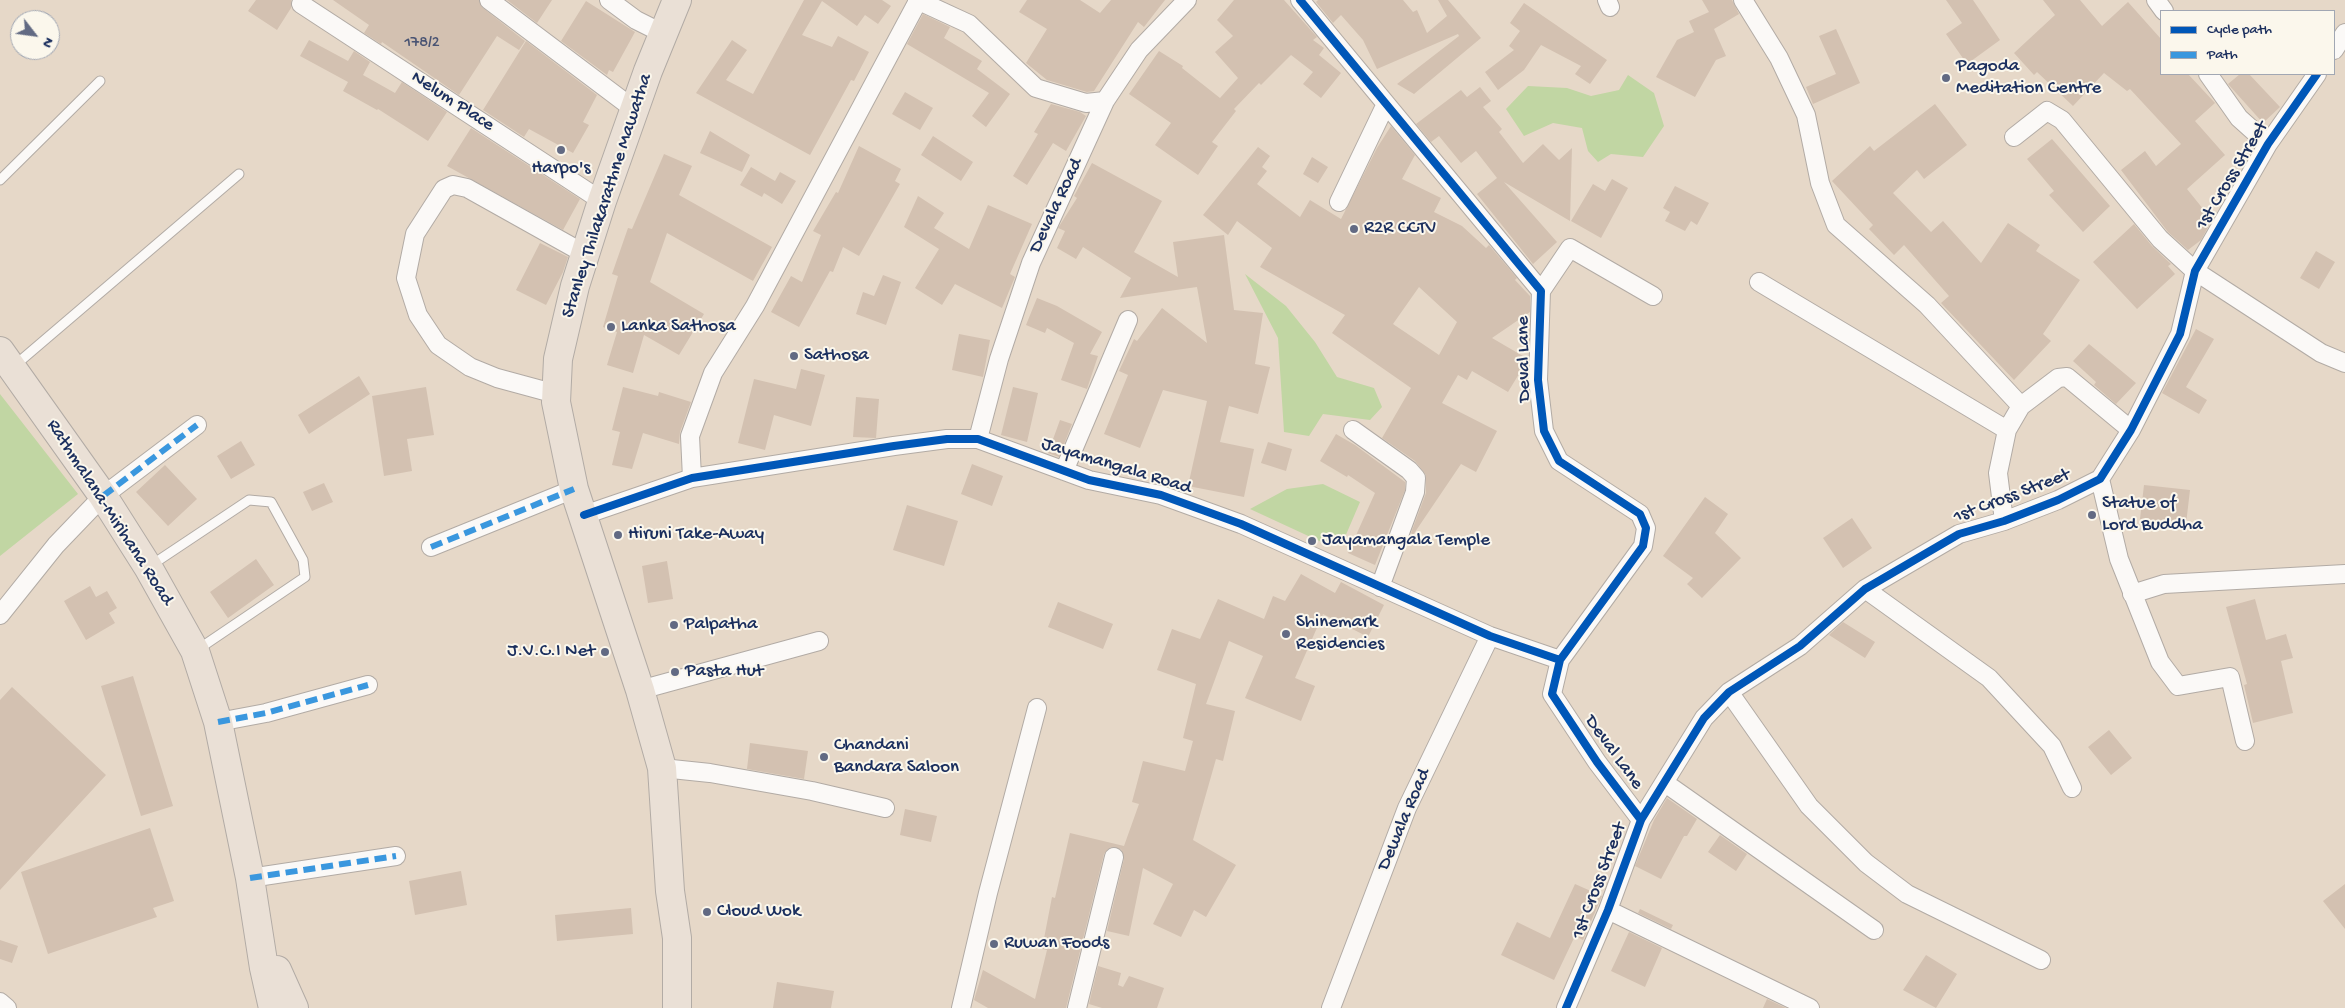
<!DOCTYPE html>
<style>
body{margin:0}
#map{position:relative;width:2345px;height:1008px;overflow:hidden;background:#e6d8c8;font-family:"Gochi Hand",sans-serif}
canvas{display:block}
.legend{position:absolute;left:2160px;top:10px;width:175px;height:65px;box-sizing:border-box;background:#fbf7ec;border:1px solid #a1a7b3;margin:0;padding:6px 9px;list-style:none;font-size:15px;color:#1b2f5e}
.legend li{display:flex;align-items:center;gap:10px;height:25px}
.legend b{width:25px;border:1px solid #a1a7b3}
.north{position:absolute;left:10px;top:10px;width:50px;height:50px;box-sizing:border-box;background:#fbf7ec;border:1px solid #a1a7b3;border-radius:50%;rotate:120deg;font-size:14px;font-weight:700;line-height:20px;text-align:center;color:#1b2f5e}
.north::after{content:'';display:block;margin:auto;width:18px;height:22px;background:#626a83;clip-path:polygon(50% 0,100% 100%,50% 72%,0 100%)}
</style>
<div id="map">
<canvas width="2345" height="1008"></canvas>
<ul class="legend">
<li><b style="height:6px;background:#0057b8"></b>Cycle path</li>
<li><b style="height:6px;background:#3a97de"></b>Path</li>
</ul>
<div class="north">N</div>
</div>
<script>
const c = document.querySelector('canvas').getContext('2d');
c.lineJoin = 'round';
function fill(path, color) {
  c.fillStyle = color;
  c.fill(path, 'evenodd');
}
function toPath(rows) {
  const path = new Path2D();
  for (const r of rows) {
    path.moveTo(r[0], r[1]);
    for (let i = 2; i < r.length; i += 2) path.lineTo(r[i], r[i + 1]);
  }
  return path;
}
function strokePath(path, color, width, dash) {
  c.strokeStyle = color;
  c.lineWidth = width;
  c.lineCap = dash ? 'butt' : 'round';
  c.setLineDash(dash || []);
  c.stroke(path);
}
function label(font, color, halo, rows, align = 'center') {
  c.font = font + ' "Gochi Hand",sans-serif';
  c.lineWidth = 4;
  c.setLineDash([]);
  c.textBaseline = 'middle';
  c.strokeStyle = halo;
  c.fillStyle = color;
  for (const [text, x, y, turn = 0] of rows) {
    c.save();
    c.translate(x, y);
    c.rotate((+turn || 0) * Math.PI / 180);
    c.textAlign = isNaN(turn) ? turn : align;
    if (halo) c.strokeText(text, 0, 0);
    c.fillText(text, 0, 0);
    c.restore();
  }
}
const green = toPath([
 [1628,75,1654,93,1664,126,1643,157,1611,154,1598,162,1588,151,1582,128,1553,123,1524,136,1506,109,1528,86,1567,88,1591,96,1619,90],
 [1245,274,1286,306,1315,342,1337,377,1374,388,1382,407,1370,420,1323,414,1309,436,1284,432,1278,338],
 [0,394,78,494,0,556],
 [1323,484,1360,502,1345,537,1330,546,1250,509,1287,489]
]);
const building = toPath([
 [256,0,291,0,291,8,277,30,248,11],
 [333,0,479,0,483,8,525,41,519,50,497,36,459,95,382,42,381,44,364,33,369,25],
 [507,0,552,0,537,23],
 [804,0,882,0,891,6,878,24,865,15,857,26,822,1,802,35,832,47,838,36,869,52,854,81,851,80,810,155,696,93,732,40,747,50,726,80,753,94],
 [1027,0,1080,0,1100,13,1111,0,1165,0,1144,27,1138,22,1094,91,1087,92,1047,80,1026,63,1047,29,1019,12],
 [1234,0,1284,0,1317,37,1313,40,1324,48,1319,55,1341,73,1321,98,1303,84,1313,72,1291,55,1261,85,1259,83,1234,109,1236,111,1212,142,1218,146,1198,175,1155,145,1171,123,1129,94,1159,51,1183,66,1182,68,1220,98,1238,78,1215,52,1233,36,1217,20],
 [1318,0,1403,0,1413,12,1417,10,1427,33,1447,16,1438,0,1448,0,1481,38,1414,94,1397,84,1459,36,1458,34,1377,69,1363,40,1341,15,1333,23,1316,2],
 [1702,0,1732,0,1739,14,1714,29,1726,56,1716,60,1695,97,1656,77,1677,40,1694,32,1689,21,1709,12],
 [1946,0,1973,0,2000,40,1967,64,1946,34,1962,23],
 [2043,0,2080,0,2102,26,2128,2,2161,39,2161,74,2188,74,2215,103,2195,121,2225,155,2187,189,2212,220,2201,240,2188,250,2168,232,2121,170,2145,151,2156,166,2181,144,2130,89,2127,91,2104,73,2073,106,2037,72,2034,75,2014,53,2055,15],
 [586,1,635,32,613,72,609,70,607,75,561,41],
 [1524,3,1607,60,1590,84,1575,74,1581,66,1541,45,1524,70,1498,90,1485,72,1514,50,1509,46,1520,31,1510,23],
 [923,14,950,27,944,38,982,61,977,69,1010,94,986,127,972,116,989,93,907,44],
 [1836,29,1860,83,1813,104,1806,87,1836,74,1819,36],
 [309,40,348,61,354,51,370,62,363,75,395,93,402,82,447,112,428,141,378,109,377,110,343,91,348,82,300,56],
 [526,41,597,95,583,122,589,125,573,153,529,129,524,137,483,110],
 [2240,74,2249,74,2280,107,2263,123,2228,84],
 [1480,87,1491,101,1483,107,1502,129,1499,132,1523,163,1543,144,1559,160,1572,148,1570,221,1504,182,1557,242,1533,264,1477,194,1497,178,1476,151,1461,163,1439,136,1431,142,1416,124,1461,90,1467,97],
 [905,92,933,108,920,130,892,114],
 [1051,104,1080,112,1086,116,1066,151,1053,143,1027,185,1013,176,1038,134,1034,132],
 [1935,104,1967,145,1924,179,1917,170,1893,193,1931,232,1943,221,1981,263,2008,223,2040,245,2036,251,2080,280,2043,334,2051,341,2014,380,1941,303,1949,296,1904,245,1894,255,1869,229,1873,225,1832,181,1870,146,1874,151],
 [1391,126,1415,155,1402,179,1441,198,1434,212,1462,226,1486,248,1489,245,1517,278,1515,280,1530,296,1530,312,1492,338,1528,359,1508,392,1472,371,1467,380,1458,375,1442,403,1497,431,1476,472,1461,464,1413,535,1411,533,1426,493,1426,475,1415,461,1382,438,1411,388,1332,333,1345,315,1260,267,1272,248,1237,221,1228,235,1203,215,1258,147,1270,156,1262,167,1267,171,1257,184,1300,217,1310,200,1341,219,1377,148],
 [1419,287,1457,322,1439,355,1393,324],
 [471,128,580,199,563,230,447,166],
 [710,131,750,155,742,172,700,153],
 [933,136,973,162,961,181,921,155],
 [2052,139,2110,206,2083,232,2049,195,2054,191,2027,159],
 [859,146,901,169,895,181,900,184,859,256,843,247,833,272,830,271,799,327,771,312,791,276,802,282,821,235,813,231,836,192,838,193],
 [664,154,692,166,679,195,772,247,753,281,667,233,650,282,704,314,679,355,644,335,633,373,607,365,617,332,603,327,618,276,612,274,628,228,632,229],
 [1312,157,1328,167,1318,183,1303,174],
 [1092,163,1162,201,1134,252,1178,277,1173,242,1224,235,1234,310,1263,313,1255,364,1270,367,1258,414,1229,406,1220,442,1254,449,1244,497,1188,486,1207,401,1163,390,1140,448,1104,434,1128,375,1119,371,1134,339,1137,341,1162,308,1207,343,1197,287,1120,298,1131,278,1083,247,1076,259,1057,248,1065,231,1058,228,1077,198,1074,196],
 [751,167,775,181,780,172,796,181,782,204,764,193,762,197,740,185],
 [1612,179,1628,188,1601,238,1571,221,1593,184,1605,191],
 [1675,186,1709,203,1697,225,1691,221,1685,231,1665,221,1670,212,1663,208],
 [918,196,944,213,934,228,969,249,988,205,1032,224,1010,274,1015,277,1002,308,955,284,942,305,915,288,939,249,904,227],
 [2134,224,2152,246,2171,264,2168,266,2175,274,2137,309,2093,262],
 [540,243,568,257,563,272,546,305,516,290],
 [2316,251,2335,262,2319,289,2300,278],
 [883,275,901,282,886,325,856,314,863,292,874,296],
 [1037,298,1057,306,1102,332,1090,354,1098,356,1087,389,1061,380,1074,343,1047,328,1045,333,1026,325],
 [2196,329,2214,339,2186,387,2207,400,2199,414,2162,393],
 [959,334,990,340,983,377,952,370],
 [2089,344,2136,383,2116,404,2094,385,2096,382,2073,361],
 [801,369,825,375,811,426,774,415,765,450,738,443,754,379,796,389],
 [359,376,370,394,309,434,298,415],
 [426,387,434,435,407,439,412,471,384,476,372,396],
 [623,387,658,396,659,392,691,402,680,432,679,444,643,433,632,469,612,465,620,432,612,430],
 [1013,387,1038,393,1027,442,1001,435],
 [856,397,879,399,876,438,853,437],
 [1060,420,1072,424,1059,457,1048,453],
 [1336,434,1355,445,1405,482,1405,490,1375,565,1348,553,1375,493,1348,475,1347,477,1320,461],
 [241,441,255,465,231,479,217,456],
 [1268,442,1292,449,1286,471,1261,463],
 [972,464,1003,476,992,506,961,494],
 [165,465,197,499,168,526,136,492],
 [324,483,333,502,312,511,303,492],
 [2144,485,2190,490,2186,524,2140,519],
 [1705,497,1728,514,1715,533,1741,558,1702,598,1687,584,1693,578,1663,556],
 [907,505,958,521,944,566,893,550],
 [1852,518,1872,548,1843,568,1823,538],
 [256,559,274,585,228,618,210,592],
 [667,561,673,599,648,603,642,566],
 [1301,574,1335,593,1341,582,1384,605,1368,637,1323,614,1295,678,1315,686,1301,721,1245,698,1263,656,1229,641,1206,704,1235,711,1223,761,1216,759,1193,840,1236,865,1206,917,1194,910,1181,937,1153,924,1173,884,1143,868,1129,936,1107,931,1124,859,1121,849,1111,847,1104,854,1066,1008,988,1008,974,1000,983,970,1035,999,1047,950,1042,949,1052,897,1055,898,1070,833,1124,846,1139,804,1132,802,1143,761,1185,771,1193,741,1183,738,1196,684,1157,670,1172,629,1200,639,1218,599,1264,619,1273,596,1285,601],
 [90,586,96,597,107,591,117,608,109,613,115,623,86,640,64,601],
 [2255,599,2266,640,2286,634,2293,658,2281,661,2293,713,2253,723,2244,685,2247,684,2226,607],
 [1058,602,1113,624,1103,649,1048,627],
 [1843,622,1875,642,1865,658,1829,635],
 [133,676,173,806,141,816,101,686],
 [12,687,106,775,0,890,0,700],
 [2109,730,2132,758,2111,775,2088,747],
 [750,743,808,751,804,779,747,769],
 [1667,798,1697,819,1687,836,1684,836,1661,879,1635,866,1654,820],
 [905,809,937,816,931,842,900,835],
 [150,828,174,901,153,908,157,917,48,954,21,872],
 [1720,835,1747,854,1736,871,1708,852],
 [461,871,467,905,415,915,409,881],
 [1575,884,1602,896,1583,940,1575,936,1554,980,1501,955,1517,922,1550,938],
 [2345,884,2345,929,2323,901],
 [631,908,633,934,557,941,555,915],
 [1640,909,1673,925,1671,929,1638,913],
 [1629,932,1662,948,1645,987,1611,971],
 [0,940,18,946,12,963,0,959],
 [1926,955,1957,974,1936,1008,1903,990],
 [1098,966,1121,973,1118,985,1123,987,1129,976,1164,988,1157,1008,1102,1008,1089,1004],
 [777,982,834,991,831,1008,773,1008],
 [1767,999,1786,1008,1763,1008]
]);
const service = toPath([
 [0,180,100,81],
 [13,367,239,174],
 [150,566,249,500,271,502,303,560,305,577,197,650]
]);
const minor = toPath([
 [489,0,635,110],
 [609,0,636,20,662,33],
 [917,0,969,24,1036,88,1086,103,1105,101],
 [1300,0,1541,291,1538,380,1544,431,1559,461,1640,514,1646,528,1643,546,1560,660,1552,694,1597,762,1641,820],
 [1607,0,1610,7],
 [1743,0,1779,58,1806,115,1820,183,1836,225,1927,305,2021,406],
 [2156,0,2164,11],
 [301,4,602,201],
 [2334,50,2345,33],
 [2208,74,2239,118,2268,144],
 [2014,137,2047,111,2062,120,2160,239,2195,271,2321,353,2345,363],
 [1339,202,1385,106],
 [1759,282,2007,430],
 [1541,291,1570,248,1653,296],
 [556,394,497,378,470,367,438,345,418,315,406,278,415,234,444,189,453,185,467,188,585,254],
 [1353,430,1409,470,1416,478,1415,492,1380,587],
 [978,439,999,359,1031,263,1105,101,1139,50,1187,0],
 [1064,471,1128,320],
 [692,478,690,436,713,373,755,306,918,1],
 [2100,479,2119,559,2160,662,2178,686,2230,677,2245,741],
 [584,515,692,478,894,446,947,439,978,439,1089,480,1161,495,1241,524,1490,636,1560,660],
 [2004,521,1998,473,2007,430,2021,406,2058,378,2067,377,2131,430],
 [431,547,574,489],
 [1865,589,1989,678,2052,746,2072,788],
 [2132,594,2164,584,2345,574],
 [0,615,56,545,103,496,197,425],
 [640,690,819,641],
 [1729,692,1809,806,1866,863,1907,894,2041,960],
 [218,722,266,713,368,685],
 [662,768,710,773,812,791,885,808],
 [1665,783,1874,930],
 [250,878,396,856],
 [1608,910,1810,1008],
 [0,1002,7,1008],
 [961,1008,988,893,1037,708],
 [1077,1008,1114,857],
 [1331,1008,1407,808,1490,636],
 [1566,1008,1608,910,1641,820,1704,718,1729,692,1800,646,1865,589,1959,534,2004,521,2058,500,2100,479,2131,430,2180,334,2195,271,2268,144,2317,74]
]);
const primary = toPath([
 [677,0,648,71,602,201,575,286,558,359,556,402,574,489,640,690,662,768,670,891,677,938,677,1008],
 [0,351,103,496,148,567,195,651,218,722,250,878,264,968,273,1008],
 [277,970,294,1008]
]);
const quiet = toPath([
 [103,496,197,425],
 [431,547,574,489],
 [218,722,266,713,368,685],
 [250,878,396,856]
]);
const cycleway = toPath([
 [1300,0,1541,291,1538,380,1544,431,1559,461,1640,514,1646,528,1643,546,1560,660,1552,694,1597,762,1641,820],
 [584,515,692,478,894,446,947,439,978,439,1089,480,1161,495,1241,524,1490,636,1560,660],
 [1566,1008,1608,910,1641,820,1704,718,1729,692,1800,646,1865,589,1959,534,2004,521,2058,500,2100,479,2131,430,2180,334,2195,271,2268,144,2317,74]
]);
const markers = [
 [1946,78,5,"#626a83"],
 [561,150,5,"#626a83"],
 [1354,229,5,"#626a83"],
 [611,327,5,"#626a83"],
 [794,356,5,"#626a83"],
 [2092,515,5,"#626a83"],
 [618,535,5,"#626a83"],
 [1312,541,5,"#626a83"],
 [674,625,5,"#626a83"],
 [1286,634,5,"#626a83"],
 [605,652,5,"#626a83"],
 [675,672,5,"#626a83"],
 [824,757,5,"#626a83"],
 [707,912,5,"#626a83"],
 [994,944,5,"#626a83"]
];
const numberNames = [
 ["178/2",422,44]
];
const poiNames = [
 ["Pagoda",1956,67],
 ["Meditation Centre",1956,89],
 ["Harpo's",561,169,"center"],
 ["R2R CCTV",1364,229],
 ["Lanka Sathosa",621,327],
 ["Sathosa",804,356],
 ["Statue of",2102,504],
 ["Lord Buddha",2102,526],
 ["Hiruni Take-Away",628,535],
 ["Jayamangala Temple",1322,541],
 ["Shinemark",1296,623],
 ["Residencies",1296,645],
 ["Palpatha",684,625],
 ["J.V.C.I Net",595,652,"right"],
 ["Pasta Hut",685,672],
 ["Chandani",834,746],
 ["Bandara Saloon",834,768],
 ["Cloud Wok",717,912],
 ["Ruwan Foods",1004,944]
];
const streetNames = [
 ["Nelum Place",452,102,33],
 ["1st Cross Street",2233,176,-59],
 ["Stanley Thilakarathne Mawatha",608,196,-72],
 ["Devala Road",1057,206,-65],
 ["Deval Lane",1525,359,-91],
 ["Jayamangala Road",1116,467,17],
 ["1st Cross Street",2012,497,-21],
 ["Rathmalana-Mirihana Road",109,513,57],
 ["Deval Lane",1613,753,54],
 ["Dewala Road",1405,820,-67],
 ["1st Cross Street",1600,881,-69]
];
fill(green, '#c1d6a3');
fill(building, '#d3c1b1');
strokePath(service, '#b2aba5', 11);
strokePath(minor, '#b2aba5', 20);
strokePath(primary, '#b2aba5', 30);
strokePath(service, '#fbf9f7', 9);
strokePath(minor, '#fbf9f7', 18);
strokePath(primary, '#eae0d6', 28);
strokePath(quiet, '#3a97de', 6, [12, 6]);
strokePath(cycleway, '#0057b8', 8);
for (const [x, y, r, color] of markers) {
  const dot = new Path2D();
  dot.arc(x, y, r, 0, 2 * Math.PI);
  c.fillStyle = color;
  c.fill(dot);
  strokePath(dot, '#fbf7ec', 2);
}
label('16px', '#4a5473', null, numberNames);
label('19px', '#1b2f5e', '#fbf7ec', poiNames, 'left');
label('19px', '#1b2f5e', '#fbf7ec', streetNames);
</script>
